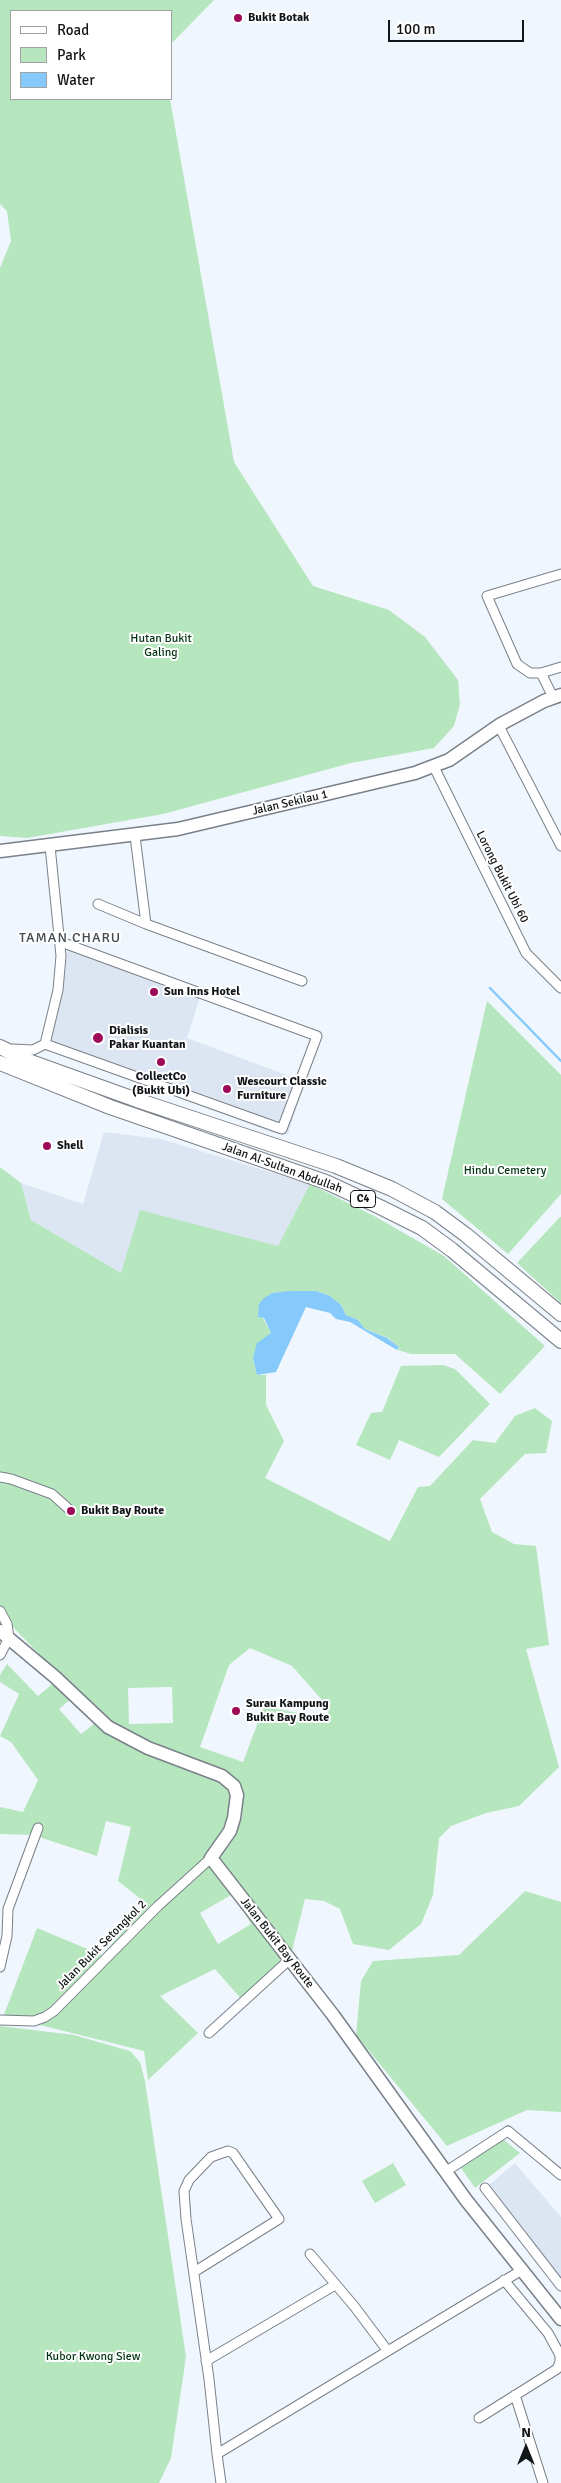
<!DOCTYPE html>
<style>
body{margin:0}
#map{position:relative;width:561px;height:2483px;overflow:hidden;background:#f0f6fe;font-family:Signika,sans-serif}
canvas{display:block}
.legend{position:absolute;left:10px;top:10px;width:162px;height:90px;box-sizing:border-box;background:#fff;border:1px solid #a0a1a3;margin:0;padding:6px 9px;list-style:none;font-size:15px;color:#121518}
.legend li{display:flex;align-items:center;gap:10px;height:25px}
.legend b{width:25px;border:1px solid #a0a1a3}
.north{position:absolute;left:501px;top:2423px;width:50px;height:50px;-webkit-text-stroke:4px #fff;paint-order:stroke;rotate:0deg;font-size:14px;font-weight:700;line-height:20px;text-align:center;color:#121518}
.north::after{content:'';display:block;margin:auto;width:18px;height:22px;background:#121518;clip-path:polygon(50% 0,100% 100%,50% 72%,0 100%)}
.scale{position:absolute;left:388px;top:20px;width:136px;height:22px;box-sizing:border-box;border:2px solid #121518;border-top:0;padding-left:6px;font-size:15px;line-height:18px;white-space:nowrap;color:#121518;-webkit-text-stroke:4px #fff;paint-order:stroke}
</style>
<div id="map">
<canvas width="561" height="2483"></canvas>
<ul class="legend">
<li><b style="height:6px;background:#fff"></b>Road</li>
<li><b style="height:14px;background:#b6e6be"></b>Park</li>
<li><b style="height:14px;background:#85cafa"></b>Water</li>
</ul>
<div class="north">N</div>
<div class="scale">100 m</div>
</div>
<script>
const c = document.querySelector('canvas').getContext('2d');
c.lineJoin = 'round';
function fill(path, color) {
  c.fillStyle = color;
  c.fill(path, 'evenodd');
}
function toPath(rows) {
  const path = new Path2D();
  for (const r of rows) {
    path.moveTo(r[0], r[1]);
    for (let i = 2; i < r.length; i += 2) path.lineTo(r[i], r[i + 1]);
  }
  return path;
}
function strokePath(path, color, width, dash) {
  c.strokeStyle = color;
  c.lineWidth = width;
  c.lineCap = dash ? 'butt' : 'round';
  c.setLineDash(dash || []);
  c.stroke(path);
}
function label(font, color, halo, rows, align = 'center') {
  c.font = font + ' Signika,sans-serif';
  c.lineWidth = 4;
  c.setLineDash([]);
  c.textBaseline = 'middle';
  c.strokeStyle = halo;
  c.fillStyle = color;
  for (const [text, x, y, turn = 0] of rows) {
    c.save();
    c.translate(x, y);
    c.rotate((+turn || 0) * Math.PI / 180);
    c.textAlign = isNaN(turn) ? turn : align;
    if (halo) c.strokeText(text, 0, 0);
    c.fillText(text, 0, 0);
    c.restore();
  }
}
const built = toPath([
 [68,947,201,994,187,1038,305,1082,288,1134,274,1133,47,1049,62,994],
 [104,1132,161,1139,310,1184,278,1246,121,1273,31,1220,21,1183,83,1204],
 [515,2163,561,2217,561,2280,483,2190]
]);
const green = toPath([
 [0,0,214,0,171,44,171,11,11,11,11,99,170,99,234,462,313,586,389,610,425,637,458,680,460,704,454,726,434,748,351,763,163,814,27,838,0,836,0,268,11,241,7,211,0,204],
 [487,1001,561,1075,561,1194,508,1254,442,1199],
 [0,1167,21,1183,31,1220,121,1273,140,1210,278,1246,310,1184,376,1217,444,1256,545,1346,500,1394,455,1354,411,1354,398,1350,399,1347,388,1338,365,1329,358,1320,346,1315,341,1305,330,1296,316,1291,272,1293,263,1318,271,1333,253,1358,257,1375,266,1375,266,1405,284,1441,265,1478,390,1541,418,1487,430,1486,473,1440,495,1443,515,1416,535,1408,552,1421,546,1453,525,1454,480,1499,492,1532,514,1544,536,1546,549,1645,526,1649,559,1767,519,1806,486,1813,451,1826,439,1838,433,1895,421,1924,389,1950,353,1944,340,1909,324,1901,305,1899,290,1959,243,2001,215,1969,160,1996,198,2033,148,2080,144,2051,36,2024,2,2020,37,1928,102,1955,147,1904,118,1881,131,1827,106,1821,97,1856,33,1835,0,1834,0,1807,23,1812,38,1780,11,1742,0,1736,19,1694,0,1682,0,1675,7,1664,38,1696,61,1677,14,1628,0,1619],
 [250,1648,292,1666,329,1708,326,1719,264,1706,243,1762,200,1747,229,1665],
 [172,1687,173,1723,129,1724,128,1688],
 [72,1698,94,1724,81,1734,59,1709],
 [233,1894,251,1924,218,1944,200,1913],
 [560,1217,561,1217,561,1303,517,1263],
 [443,1365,455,1369,490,1404,439,1457,399,1440,390,1460,356,1445,371,1413,382,1412,401,1366],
 [525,1891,561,1902,561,2112,527,2110,447,2146,356,2035,361,1981,373,1961,459,1955],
 [0,2026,74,2035,130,2051,140,2062,145,2081,186,2357,171,2458,159,2483,0,2483],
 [503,2139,520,2153,475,2188,461,2168],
 [393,2163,406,2185,375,2203,362,2181]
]);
const water = toPath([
 [289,1291,316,1291,330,1296,341,1305,346,1315,358,1320,365,1329,387,1338,399,1347,397,1350,350,1322,336,1319,330,1313,306,1307,276,1372,257,1375,253,1358,257,1343,271,1333,264,1318,258,1317,259,1304,264,1298,272,1293]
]);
const stream = toPath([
 [490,988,561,1061]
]);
const street = toPath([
 [561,574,487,596,517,664,530,673,541,673,561,667],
 [541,673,553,697],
 [501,724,501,730,561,846],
 [434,767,526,953,561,988],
 [135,836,146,924],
 [98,904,146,924,302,981],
 [45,1044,282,1129,317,1036,61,942],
 [45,1044,58,990,61,956,50,846],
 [13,1049,33,1050,45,1044],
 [0,1477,11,1479,52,1494,71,1511],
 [0,1611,7,1624,9,1638,0,1655],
 [0,1967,7,1936,8,1909,38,1828],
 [0,2020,34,2021,45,2017,54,2011,158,1906,211,1858],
 [209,2033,290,1959],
 [445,2172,508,2131,561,2175],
 [485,2188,561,2286],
 [310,2254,354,2306,387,2350],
 [194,2272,279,2219,233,2153,228,2151,211,2157,189,2180,184,2191,186,2219,209,2379,217,2454],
 [206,2361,335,2285],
 [515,2395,543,2483],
 [479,2418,557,2369,560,2362,560,2355,548,2333,504,2280],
 [221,2483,217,2454,522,2270]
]);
const secondary = toPath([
 [0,851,178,829,415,773,449,760,501,724,544,701,561,695],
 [0,1631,55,1677,108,1727,148,1748,222,1776,234,1786,237,1795,234,1818,230,1831,211,1858,333,2015,466,2200,561,2319]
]);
const primary = toPath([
 [0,1047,31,1062,137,1100,336,1166,392,1189,435,1212,466,1235,561,1314],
 [0,1063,110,1107,326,1182,380,1207,422,1228,452,1250,561,1341]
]);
const markers = [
 [238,18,5,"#9d0b58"],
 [154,992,5,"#9d0b58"],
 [98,1038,6,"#9d0b58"],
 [161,1062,5,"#9d0b58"],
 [227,1089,5,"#9d0b58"],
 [47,1146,5,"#9d0b58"],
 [71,1511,5,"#9d0b58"],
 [236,1711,5,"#9d0b58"]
];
const shields = [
 [363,1199,25]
];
const shieldNames = [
 ["C4",363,1199]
];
const poiNames = [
 ["Bukit Botak",248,18],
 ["Sun Inns Hotel",164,992],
 ["Dialisis",109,1031],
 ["Pakar Kuantan",109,1045],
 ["CollectCo",161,1077,"center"],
 ["(Bukit Ubi)",161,1091,"center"],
 ["Wescourt Classic",237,1082],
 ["Furniture",237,1096],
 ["Shell",57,1146],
 ["Bukit Bay Route",81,1511],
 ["Surau Kampung",246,1704],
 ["Bukit Bay Route",246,1718]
];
const parkNames = [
 ["Hutan Bukit",161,639],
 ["Galing",161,653],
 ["Hindu Cemetery",505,1171],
 ["Kubor Kwong Siew",93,2357]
];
const streetNames = [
 ["Jalan Sekilau 1",290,803,-13],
 ["Lorong Bukit Ubi 60",502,877,63],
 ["Jalan Al-Sultan Abdullah",282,1168,20],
 ["Jalan Bukit Bay Route",277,1943,52],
 ["Jalan Bukit Setongkol 2",102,1945,-45]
];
const neighbourhoodNames = [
 ["TAMAN CHARU",70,938]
];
fill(built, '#dce6f3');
fill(green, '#b6e6be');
fill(water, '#85cafa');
strokePath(stream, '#85cafa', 2.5);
strokePath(street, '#798089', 11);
strokePath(secondary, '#798089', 15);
strokePath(primary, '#798089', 16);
strokePath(street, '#fff', 9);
strokePath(secondary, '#fff', 12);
strokePath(primary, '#fff', 14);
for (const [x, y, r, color] of markers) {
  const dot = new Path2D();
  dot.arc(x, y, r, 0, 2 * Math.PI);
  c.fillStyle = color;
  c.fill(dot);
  strokePath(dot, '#fff', 2);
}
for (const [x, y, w] of shields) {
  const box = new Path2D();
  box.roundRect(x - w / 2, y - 8.5, w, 17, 4);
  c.fillStyle = '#fff';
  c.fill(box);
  strokePath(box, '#121518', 1);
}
label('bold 11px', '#121518', null, shieldNames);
label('bold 12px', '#121518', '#fff', poiNames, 'left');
label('12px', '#043615', '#fff', parkNames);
label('12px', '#121518', '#fff', streetNames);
c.letterSpacing = '1px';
label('14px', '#444a52', '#fff', neighbourhoodNames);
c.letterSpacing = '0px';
</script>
